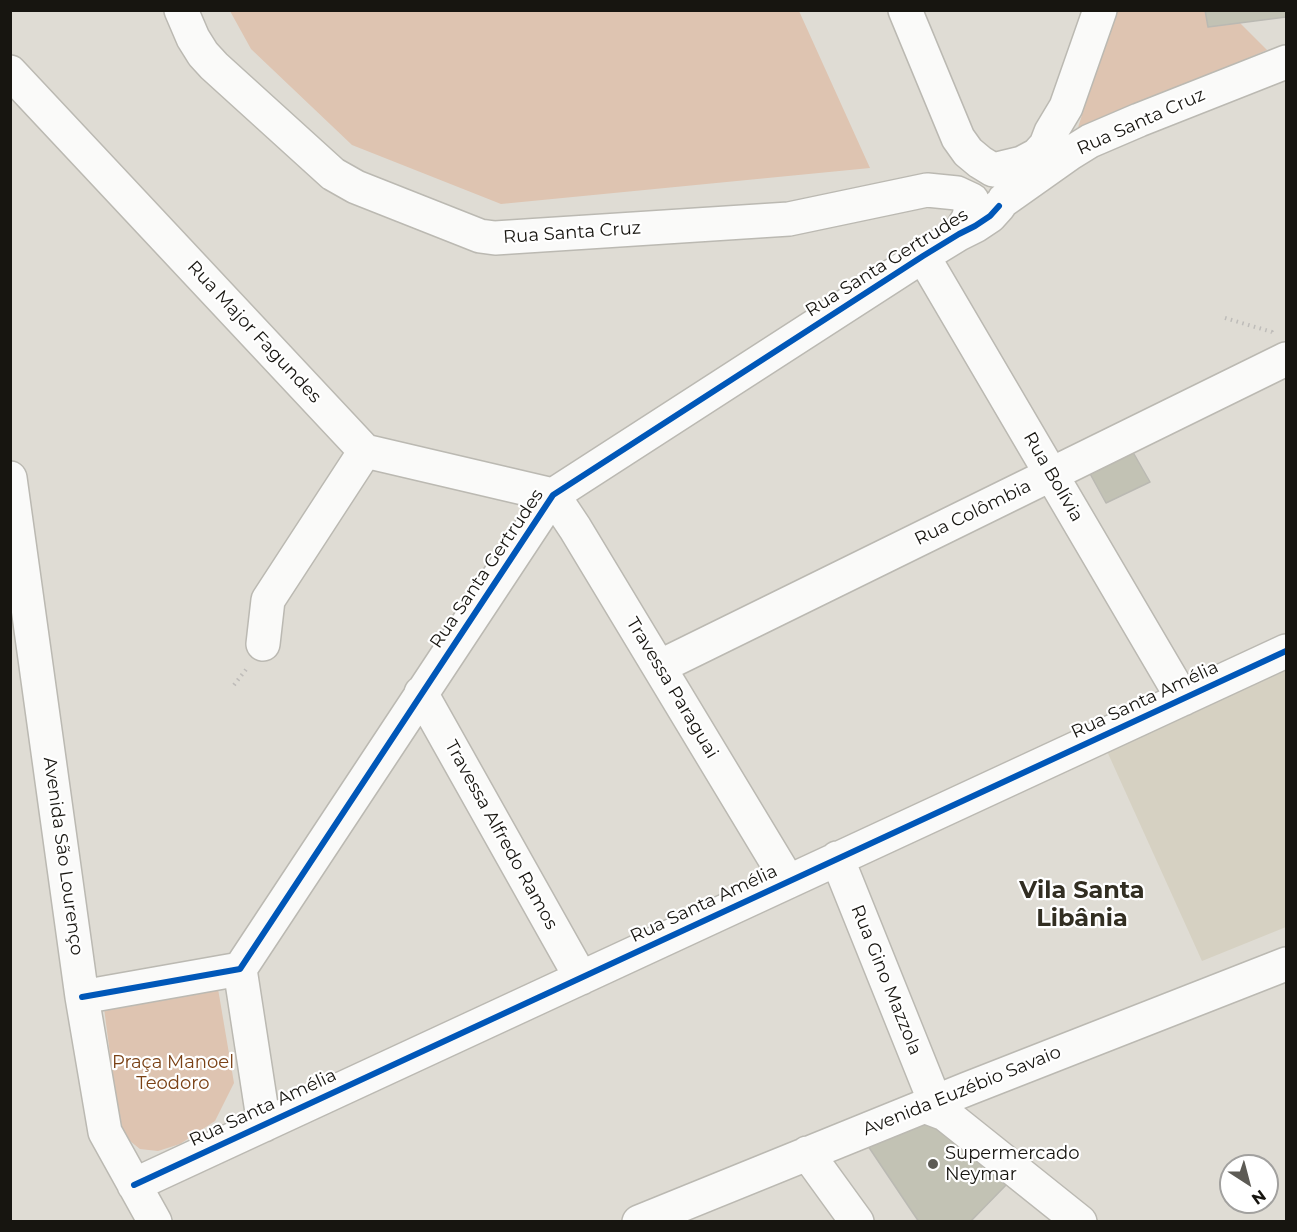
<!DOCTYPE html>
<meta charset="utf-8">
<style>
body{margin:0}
#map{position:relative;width:1297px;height:1232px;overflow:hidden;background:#dfdcd4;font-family:Montserrat,sans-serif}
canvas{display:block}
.frame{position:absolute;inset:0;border:12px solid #171510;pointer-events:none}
.north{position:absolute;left:1219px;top:1154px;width:60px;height:60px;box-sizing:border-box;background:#fff;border:2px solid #a2a19f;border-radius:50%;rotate:144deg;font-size:16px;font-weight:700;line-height:24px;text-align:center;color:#171510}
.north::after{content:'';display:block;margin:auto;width:21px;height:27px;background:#5d5b55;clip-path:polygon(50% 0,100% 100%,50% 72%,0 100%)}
</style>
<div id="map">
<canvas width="1297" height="1232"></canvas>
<div class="frame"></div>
<div class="north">N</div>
</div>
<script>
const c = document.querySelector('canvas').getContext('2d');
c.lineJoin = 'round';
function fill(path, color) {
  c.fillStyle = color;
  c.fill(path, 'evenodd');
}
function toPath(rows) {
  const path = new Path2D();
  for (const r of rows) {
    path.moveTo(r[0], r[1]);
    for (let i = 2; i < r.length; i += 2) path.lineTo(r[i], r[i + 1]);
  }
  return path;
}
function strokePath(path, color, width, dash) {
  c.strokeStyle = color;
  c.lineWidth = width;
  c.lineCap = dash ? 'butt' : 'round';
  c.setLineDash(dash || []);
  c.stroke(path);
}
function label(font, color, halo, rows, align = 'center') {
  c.font = font + ' Montserrat,sans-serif';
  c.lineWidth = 4.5;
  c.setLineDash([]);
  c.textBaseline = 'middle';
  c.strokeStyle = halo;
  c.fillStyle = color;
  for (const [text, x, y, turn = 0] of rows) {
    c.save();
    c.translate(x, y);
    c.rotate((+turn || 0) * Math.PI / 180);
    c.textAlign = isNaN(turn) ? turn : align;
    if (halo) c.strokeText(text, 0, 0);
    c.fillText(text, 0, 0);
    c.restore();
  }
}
const built = toPath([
 [1286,667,1286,927,1202,961,1106,749]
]);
const green = toPath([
 [230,11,799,11,870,168,501,204,352,145,251,49],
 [1114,11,1228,11,1267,50,1103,122,1077,131],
 [216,977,234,1083,215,1121,180,1144,158,1151,140,1149,125,1137,118,1116,103,1000]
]);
const building = toPath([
 [1205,10,1286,10,1286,17,1208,27,1205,10],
 [1130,447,1150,482,1106,503,1088,470,1130,447],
 [928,1120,1009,1182,970,1222,919,1222,868,1146,928,1120]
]);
const path = toPath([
 [1225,318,1272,332,1273,334],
 [234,685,248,667]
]);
const minor = toPath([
 [181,10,193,38,203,54,214,66,333,174,356,187,480,236,495,238,789,219,927,190,957,193,972,200,971,210,968,219,959,234],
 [905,10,958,138,968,152,980,162,993,170,1022,163,1037,155,1046,145,1051,132,1066,107,1100,10],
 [10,72,365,451,553,495,575,528,788,881],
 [1004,200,1069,154,1090,141,1139,120,1286,62],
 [923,256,1183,699],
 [10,478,82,997,105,1132,155,1222],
 [263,644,268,600,365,451],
 [659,667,1286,359],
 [421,693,581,978],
 [837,858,935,1102],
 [240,969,264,1125],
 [82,997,240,969,553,495,923,256,959,234,975,226,990,216,999,206],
 [924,1106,945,1114,1080,1222],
 [807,1153,857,1222],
 [134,1185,1286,651],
 [639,1222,967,1089,1286,964]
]);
const cycleway = toPath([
 [82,997,240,969,553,495,923,256,959,234,975,226,990,216,999,206],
 [134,1185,1286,651]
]);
const markers = [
 [933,1164,6,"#5d5b55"]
];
const streetNames = [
 ["Rua Santa Cruz",1141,122,-24],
 ["Rua Santa Cruz",572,233,-4],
 ["Rua Santa Gertrudes",887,263,-32],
 ["Rua Major Fagundes",254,332,47],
 ["Rua Bolívia",1053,477,60],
 ["Rua Colômbia",973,513,-26],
 ["Rua Santa Gertrudes",487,569,-56],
 ["Travessa Paraguai",672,688,59],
 ["Rua Santa Amélia",1145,700,-25],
 ["Travessa Alfredo Ramos",501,835,61],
 ["Avenida São Lourenço",63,856,82],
 ["Rua Santa Amélia",704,904,-25],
 ["Rua Gino Mazzola",886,980,68],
 ["Avenida Euzébio Savaio",962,1091,-22],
 ["Rua Santa Amélia",263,1108,-25]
];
const parkNames = [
 ["Praça Manoel",173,1063],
 ["Teodoro",173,1084]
];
const poiNames = [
 ["Supermercado",945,1154],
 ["Neymar",945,1175]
];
const districtNames = [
 ["Vila Santa",1082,891],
 ["Libânia",1082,919]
];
fill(built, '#d6d1c2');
fill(green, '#dec4b1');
fill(building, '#c2c2b4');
strokePath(building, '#bab9b2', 1.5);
strokePath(minor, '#bbb9b2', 36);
strokePath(path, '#bebcb9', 4, [1.5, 4.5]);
strokePath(minor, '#fafaf9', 33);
strokePath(cycleway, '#0057b8', 6);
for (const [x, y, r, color] of markers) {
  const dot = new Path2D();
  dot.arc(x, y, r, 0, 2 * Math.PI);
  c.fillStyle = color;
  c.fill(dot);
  strokePath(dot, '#fff', 2);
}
label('18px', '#171510', '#fff', streetNames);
label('18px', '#7a4115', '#fff', parkNames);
label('18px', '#171510', '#fff', poiNames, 'left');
label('bold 24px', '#322e22', '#fff', districtNames);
</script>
